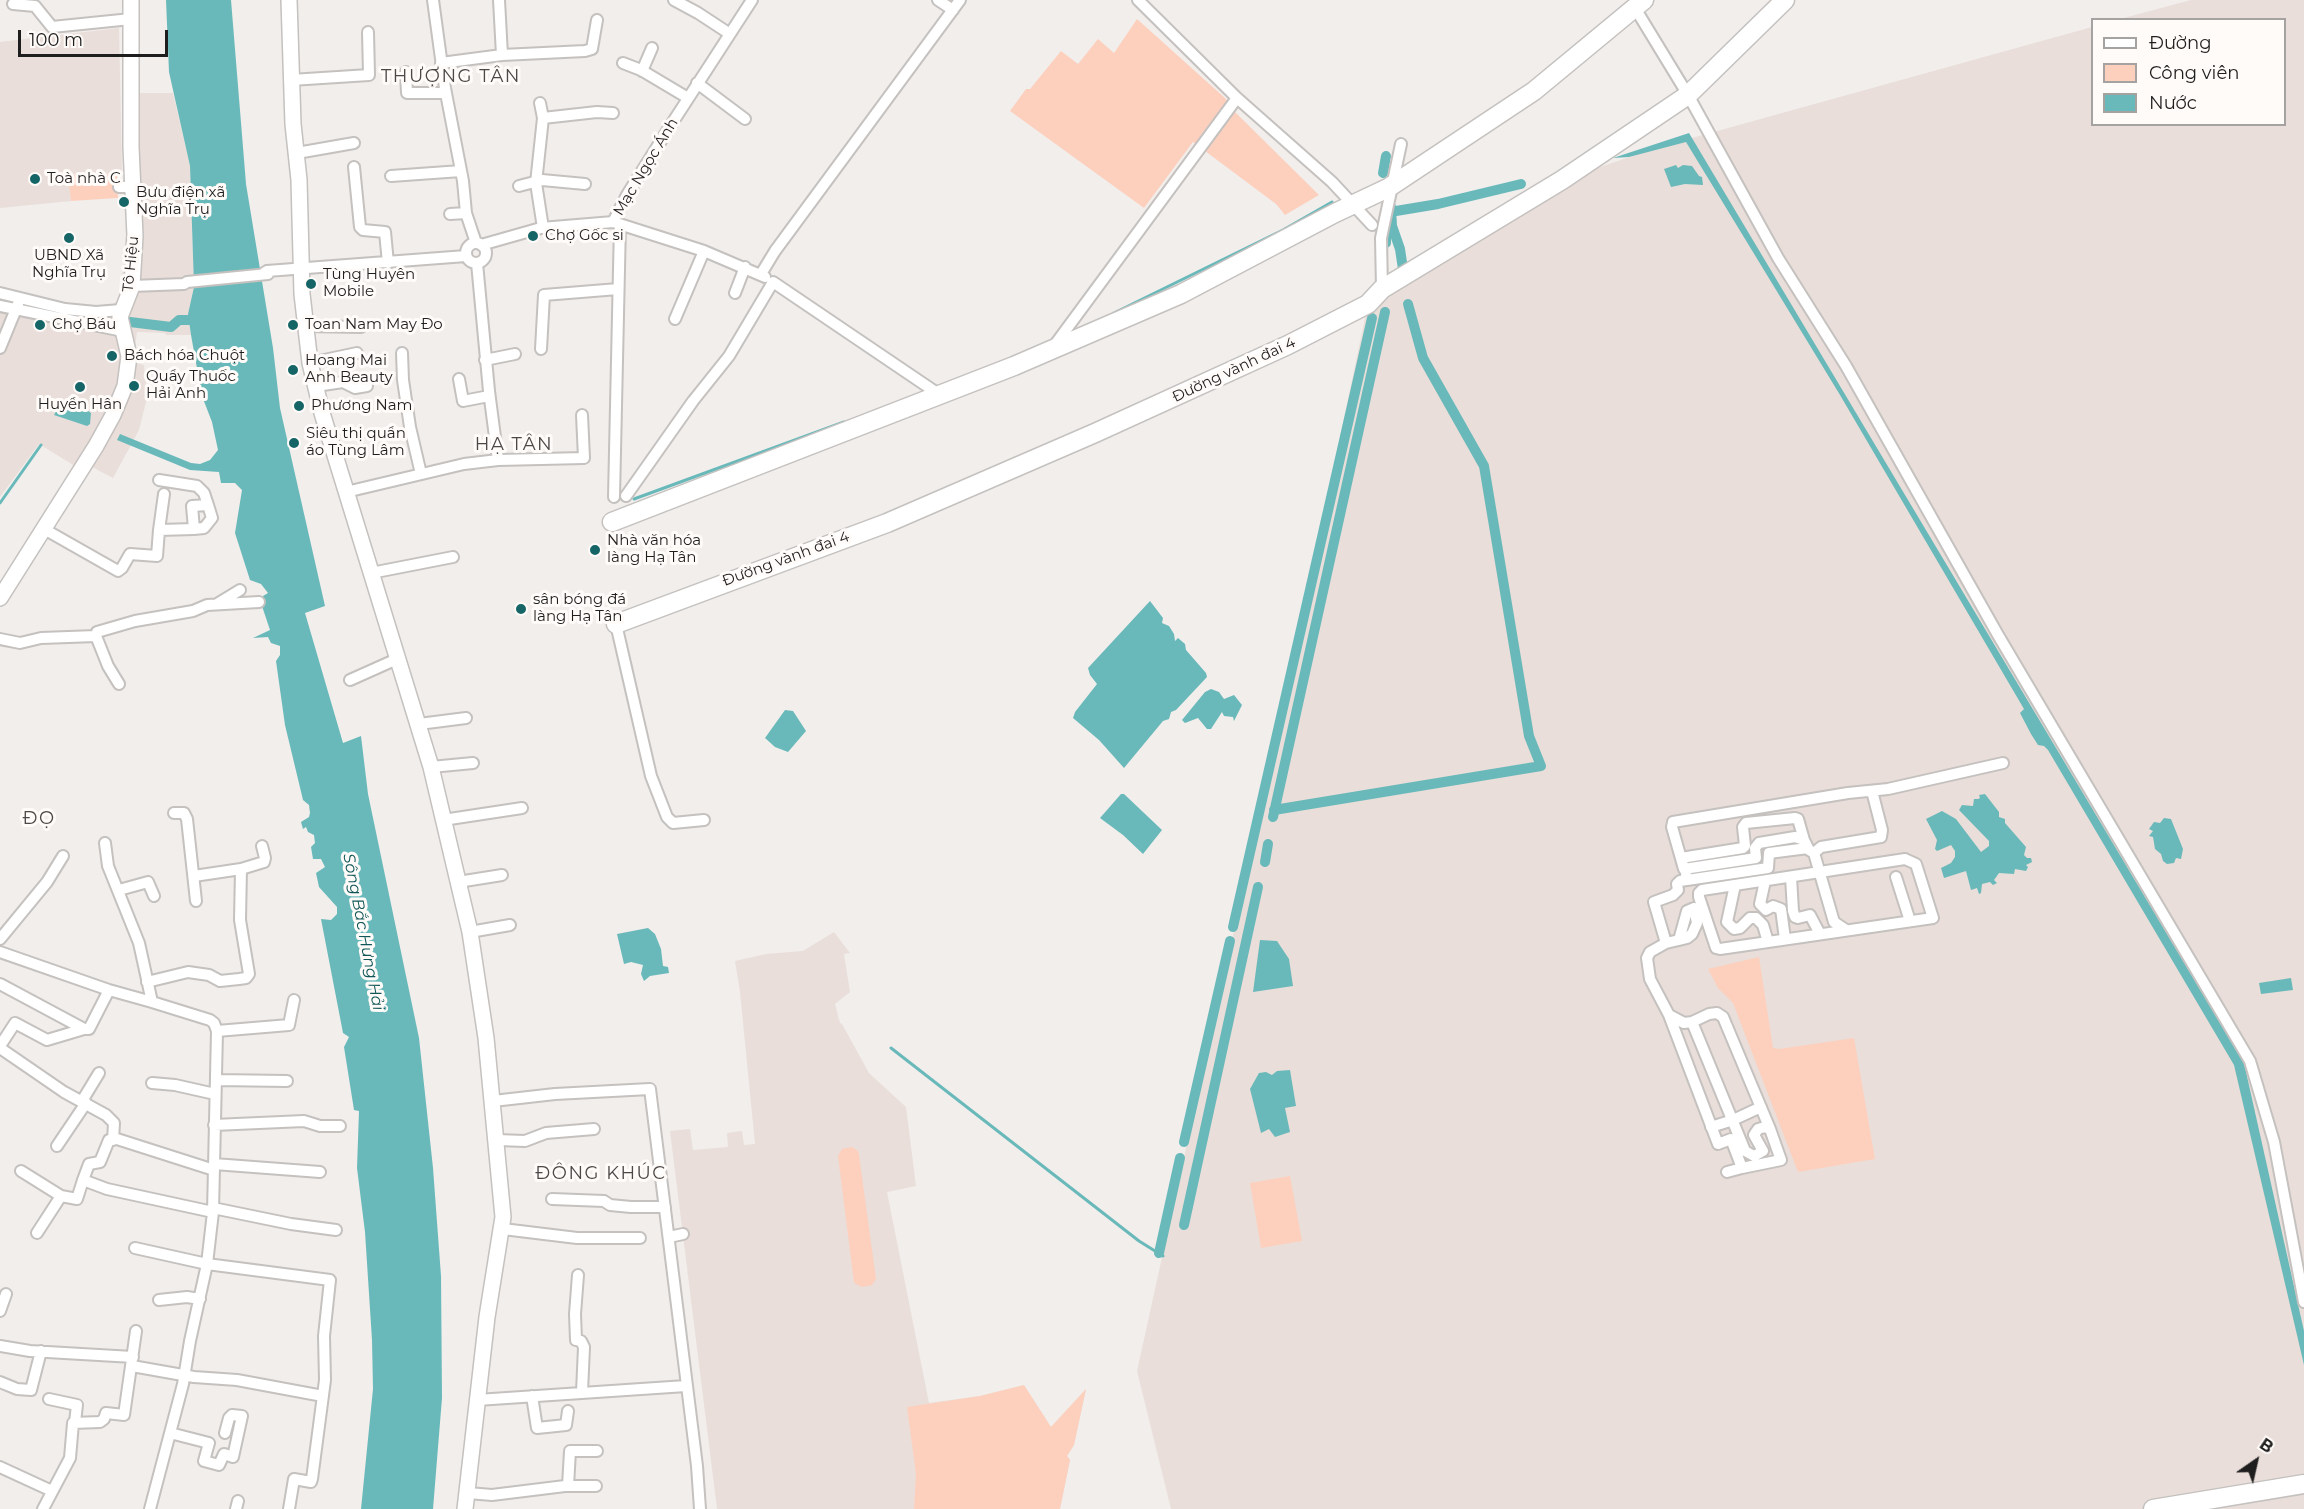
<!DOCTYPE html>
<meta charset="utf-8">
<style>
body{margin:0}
#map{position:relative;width:2304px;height:1509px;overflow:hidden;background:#f1eeec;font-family:Montserrat,sans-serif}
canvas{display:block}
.legend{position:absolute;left:2091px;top:18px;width:195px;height:108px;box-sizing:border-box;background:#fffbf9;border:2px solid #a5a3a1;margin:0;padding:8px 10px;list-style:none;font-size:18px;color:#1f1e1e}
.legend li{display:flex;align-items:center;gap:12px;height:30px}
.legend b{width:30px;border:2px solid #a5a3a1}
.north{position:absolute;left:2226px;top:1431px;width:60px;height:60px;-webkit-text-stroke:4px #fffbf9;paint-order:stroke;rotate:34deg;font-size:16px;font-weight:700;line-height:24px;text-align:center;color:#1f1e1e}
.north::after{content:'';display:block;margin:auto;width:21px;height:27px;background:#1f1e1e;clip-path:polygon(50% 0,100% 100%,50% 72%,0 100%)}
.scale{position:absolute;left:18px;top:30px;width:150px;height:27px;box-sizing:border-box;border:3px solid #1f1e1e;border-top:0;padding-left:8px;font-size:18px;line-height:21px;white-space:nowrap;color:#1f1e1e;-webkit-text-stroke:4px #fffbf9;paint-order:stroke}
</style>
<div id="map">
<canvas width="2304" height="1509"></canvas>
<ul class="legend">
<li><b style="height:8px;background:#fff"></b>Đường</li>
<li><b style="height:16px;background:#fdd0be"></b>Công viên</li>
<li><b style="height:16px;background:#6ab9ba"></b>Nước</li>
</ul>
<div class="north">B</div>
<div class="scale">100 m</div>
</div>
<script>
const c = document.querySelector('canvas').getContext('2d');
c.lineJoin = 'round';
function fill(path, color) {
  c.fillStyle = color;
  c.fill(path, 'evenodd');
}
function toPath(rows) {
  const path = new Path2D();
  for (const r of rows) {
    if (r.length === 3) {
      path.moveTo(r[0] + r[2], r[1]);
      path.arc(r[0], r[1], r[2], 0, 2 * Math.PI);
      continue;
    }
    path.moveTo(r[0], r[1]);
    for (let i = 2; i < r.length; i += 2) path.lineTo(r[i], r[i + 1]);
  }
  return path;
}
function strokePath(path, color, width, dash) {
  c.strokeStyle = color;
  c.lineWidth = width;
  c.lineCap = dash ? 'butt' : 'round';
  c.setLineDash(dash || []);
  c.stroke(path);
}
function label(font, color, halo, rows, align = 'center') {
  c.font = font + ' Montserrat,sans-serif';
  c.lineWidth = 6;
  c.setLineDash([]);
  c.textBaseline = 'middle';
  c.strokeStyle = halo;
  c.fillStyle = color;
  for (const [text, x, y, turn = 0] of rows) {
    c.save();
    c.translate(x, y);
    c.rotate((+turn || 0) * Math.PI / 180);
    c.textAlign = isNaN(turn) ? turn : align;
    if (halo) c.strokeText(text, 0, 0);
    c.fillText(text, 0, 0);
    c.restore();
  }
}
const built = toPath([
 [2191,0,2304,0,2304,1509,1171,1509,1137,1371,1276,740,1368,304,1562,180,1656,148,2092,27,2092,124,2284,124,2284,20,2120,19],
 [119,28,122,173,69,175,71,201,0,208,0,42],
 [124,93,173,93,190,166,194,287,188,314,191,335,166,335,165,333,137,332,133,362,144,365,147,398,139,430,113,478,92,467,75,466,39,444,0,497,0,288,60,305,92,306,113,304,120,299,128,211,123,179,126,177],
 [834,932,850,953,844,954,850,992,835,1004,840,1023,842,1024,869,1073,906,1107,916,1186,887,1192,929,1403,980,1396,1024,1385,1051,1427,1086,1389,1074,1445,1067,1456,1070,1460,1060,1509,717,1509,670,1131,690,1129,693,1150,728,1147,727,1133,742,1131,744,1145,755,1144,740,992,735,961,766,954,803,951]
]);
const green = toPath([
 [1137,19,1225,98,1236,113,1319,195,1285,215,1276,204,1193,142,1144,208,1010,111,1026,89,1030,89,1061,51,1078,64,1098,39,1114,53],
 [117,174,118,198,71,201,68,175],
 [1759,957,1773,1048,1779,1049,1854,1038,1875,1159,1798,1172,1733,1003,1718,988,1708,969],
 [852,1147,858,1151,859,1155,876,1279,872,1285,862,1287,854,1283,838,1156,842,1149],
 [1290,1176,1302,1241,1261,1248,1250,1183],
 [1024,1385,1051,1427,1086,1389,1074,1445,1067,1456,1070,1460,1060,1509,914,1509,916,1474,907,1407,980,1396]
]);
const water = toPath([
 [166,0,231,0,246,184,273,348,280,408,325,606,305,613,343,743,361,736,368,794,419,1038,433,1168,441,1276,442,1398,433,1509,361,1509,373,1389,372,1340,365,1232,357,1168,359,1111,354,1110,344,1047,349,1037,343,1033,321,919,331,920,337,914,337,907,319,887,316,873,325,867,321,859,313,859,311,847,315,843,314,835,308,832,306,827,303,829,301,822,309,817,310,813,309,805,303,800,285,725,276,661,280,655,280,646,271,643,268,637,253,638,270,630,261,603,263,596,268,593,261,584,250,580,235,533,242,490,235,483,221,483,219,472,190,470,117,440,120,434,191,463,200,464,210,460,218,450,212,422,202,396,191,335,188,314,194,287,190,166,169,72],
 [1689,133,2244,1063,2304,1331,2304,1365,2234,1065,2048,750,2044,746,2038,745,2031,734,2020,713,2024,709,1840,395,1686,142,1629,157,1613,158],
 [1676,165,1678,168,1683,165,1692,166,1699,176,1702,177,1703,185,1685,184,1671,187,1664,169],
 [72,400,91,413,90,424,87,426,54,415,58,408,66,407],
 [1150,601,1163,618,1162,623,1169,626,1174,634,1175,641,1178,638,1185,644,1186,650,1206,673,1207,677,1176,710,1171,712,1169,719,1163,721,1124,768,1099,740,1073,718,1075,712,1097,684,1090,675,1088,668],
 [1211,689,1219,692,1224,699,1234,695,1242,705,1234,721,1233,717,1224,716,1222,712,1211,729,1207,729,1198,718,1185,723,1182,720,1205,692],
 [785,710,793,711,806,731,788,752,775,747,765,738],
 [1121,794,1124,794,1162,830,1143,854,1123,835,1100,818],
 [1985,794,1999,812,1999,817,2005,819,2005,823,2026,847,2024,855,2027,858,2031,858,2032,862,2026,865,2028,867,2026,871,2015,869,2014,874,1999,873,1994,880,1997,883,1993,885,1990,882,1982,884,1981,893,1979,894,1977,888,1971,890,1966,871,1944,878,1941,868,1951,863,1955,857,1955,851,1951,845,1937,851,1935,849,1937,840,1926,819,1942,811,1956,819,1981,852,1989,846,1989,841,1959,810,1962,805,1973,806,1974,799,1978,799,1980,798,1979,795],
 [2164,818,2171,819,2183,849,2181,859,2176,858,2174,863,2167,864,2163,861,2161,854,2155,849,2153,837,2149,836,2153,831,2149,829,2154,822,2160,823],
 [648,928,655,934,661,949,663,966,668,967,669,973,650,976,644,981,641,974,643,965,631,962,624,964,617,934],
 [1260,940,1277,941,1289,959,1293,986,1253,992],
 [2291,978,2293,990,2261,994,2259,983],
 [1290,1070,1296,1106,1285,1108,1290,1132,1275,1137,1269,1129,1261,1133,1250,1089,1259,1073,1266,1072,1272,1075,1277,1071]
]);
const stream = toPath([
 [1114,313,1283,230,1332,202],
 [634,499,844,422],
 [0,503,41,445],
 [891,1048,1139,1241,1163,1256]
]);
const canal = toPath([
 [1383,173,1386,156],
 [1390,212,1438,204,1521,184],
 [1392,226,1400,249,1403,269],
 [1386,243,1386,233,1392,226,1391,207],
 [130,322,171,327,179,320,202,320],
 [1274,810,1541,766,1529,736,1484,466,1423,358,1408,304],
 [1273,817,1385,312],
 [1265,862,1268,844],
 [1233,927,1372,318],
 [1184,1142,1230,941],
 [1184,1225,1258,887],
 [1159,1253,1180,1158]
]);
const street = toPath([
 [433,0,445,88,463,181,466,213,476,243],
 [674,0,698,13,730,34],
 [938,0,953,10],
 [1138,0,1237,98,1332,182,1372,225],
 [13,4,35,6,52,27,131,19],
 [1635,8,1688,95,1778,258,1846,366,1998,635,2250,1061,2274,1142,2304,1302],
 [502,55,585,51,592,49,597,20],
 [441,63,502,55,499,0],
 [623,63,641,70,688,98],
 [642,71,652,48],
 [406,72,407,93,446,93],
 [291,80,369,75,368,32],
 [697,83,745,119],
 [540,103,543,118],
 [297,153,354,143],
 [354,167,360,227,363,230,385,232,388,263],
 [391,176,461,171],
 [519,186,542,180,585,184],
 [119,187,134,187],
 [450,214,466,213],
 [613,222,704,251,765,277],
 [543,228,536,183,543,118,597,112,613,113],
 [476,253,10],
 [481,245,541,228,613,222,627,195,669,128,752,0],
 [264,273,267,271,466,256],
 [761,274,775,251,960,0],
 [132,286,184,284,187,282,268,274],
 [1382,289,1381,238,1401,144],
 [0,293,65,309,96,312,121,310],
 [735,293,745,267],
 [0,306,123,331],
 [675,319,704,251],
 [306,326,361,327],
 [1054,346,1237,98],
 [0,348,18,304],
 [541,349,544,295,618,289],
 [402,353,403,380,410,427,421,474],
 [485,360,515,354],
 [310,363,357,353],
 [459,379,463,401,489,396],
 [316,386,343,382,355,388,367,386],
 [498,460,584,458,582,415],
 [346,492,464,464,498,460,489,391,477,263],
 [626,496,693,401,729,356,773,282,940,395],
 [614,497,620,224],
 [44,529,118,571,122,568,130,554,157,556,159,530,194,529,192,506,208,505,204,493,197,486,159,480],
 [194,529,204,528,212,518,208,505],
 [159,530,164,494],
 [371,573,453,557],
 [217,604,240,590],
 [616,624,651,776,667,817,673,823,704,820],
 [96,636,97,632,135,621,193,611,207,605,259,602],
 [0,639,20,643,41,638,96,636,108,666,119,684],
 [350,680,397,659],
 [419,724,466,718],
 [431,767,473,763],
 [174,813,184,813,187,819,196,901],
 [443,820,522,808],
 [105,843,108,866,139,943,152,1002,210,1020,214,1023,217,1031,213,1212,207,1264,190,1341,183,1384,150,1509],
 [1814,853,1809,850,1804,840,1795,837,1759,843,1755,848,1756,858,1684,869,1672,827,1673,822,1848,793,1888,789,2003,763],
 [1681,858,1743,848,1745,846,1743,827,1746,823,1795,818,1798,819,1804,840],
 [1905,859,1916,864,1933,918,1720,949,1716,948,1699,897,1699,893,1702,890,1905,859],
 [241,869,264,862,265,858,262,846],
 [1686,875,1687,880,1768,868,1769,853,1808,848],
 [1791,877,1793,911,1795,917,1798,918,1810,915,1820,934],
 [1896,877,1910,921],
 [1765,881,1760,904,1766,910,1773,906,1781,909,1785,939],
 [458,882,502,875],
 [1735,885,1727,922,1734,929,1740,928,1750,918,1756,918,1763,925,1768,942],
 [119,890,148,882,154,896],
 [1846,930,1834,922,1814,853,1821,847,1881,837,1882,830,1872,791],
 [470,932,510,925],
 [0,939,47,882,63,856],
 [1666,943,1679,940,1687,938,1692,934,1697,923,1694,908,1687,911,1679,940],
 [0,952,109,990,152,1002],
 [147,982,188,972,209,975,220,981,239,979,246,978,249,974,240,920,241,869,194,876],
 [0,984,84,1029,89,1029,109,990],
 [1669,1015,1718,1144,1731,1139,1742,1168,1781,1160,1770,1129,1765,1127,1758,1129,1754,1135,1763,1151,1754,1156,1745,1151,1692,1022,1684,1023,1669,1015,1650,979,1647,958,1650,952,1666,943,1654,902,1673,895,1678,890,1677,884,1680,881,1687,880],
 [1692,1022,1709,1014,1717,1013,1723,1017,1770,1129],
 [217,1031,289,1025,294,1000],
 [0,1046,15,1023,47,1040,84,1029],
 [0,1048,64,1092,106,1115,114,1123,113,1140],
 [217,1080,287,1081],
 [152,1083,175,1085,215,1094],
 [82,1101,99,1073],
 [493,1101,555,1094,650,1089,697,1466,700,1509],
 [214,1125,304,1121,320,1126,340,1126],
 [1711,1127,1733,1120,1761,1107],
 [497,1140,525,1141,546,1133,594,1129],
 [57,1146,86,1103],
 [214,1164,320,1172],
 [21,1171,61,1196,77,1199,83,1180],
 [1727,1172,1742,1168],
 [552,1199,604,1201,610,1205,631,1207,665,1207],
 [213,1208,291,1224,336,1230],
 [213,1212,107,1189,83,1180,89,1164,100,1162,109,1140,117,1139,214,1170],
 [503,1229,577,1238,640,1238],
 [37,1233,61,1196],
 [669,1237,683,1234],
 [135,1248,207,1264,330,1280,324,1336,325,1380,312,1479,311,1482,294,1479,289,1509],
 [578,1275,575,1314,576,1340,581,1341,584,1347,582,1392],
 [159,1300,187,1297,200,1299],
 [0,1311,6,1294],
 [0,1346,30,1351,133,1357],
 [132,1366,194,1377,237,1380,323,1396],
 [0,1382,17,1389,31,1390,41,1351],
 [532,1396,537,1428,566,1425,568,1411],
 [49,1399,77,1405,75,1422],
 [477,1400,686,1386],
 [170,1433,209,1443,204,1461,219,1465,224,1454,233,1457,242,1416,232,1415,229,1418,225,1433],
 [0,1467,52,1491],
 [568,1486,570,1451,597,1451],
 [468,1493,492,1495,565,1486,596,1486],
 [43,1509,70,1458,73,1423,100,1422,104,1419,106,1413,124,1415,136,1331],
 [236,1509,238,1501]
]);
const secondary = toPath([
 [289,0,293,124,299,180,302,294,310,363,322,413,431,767,470,932,486,1038,503,1217,487,1317,465,1509],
 [0,598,96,446,113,415,125,386,129,356,120,317,132,286,135,236,131,147,131,0]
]);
const primary = toPath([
 [612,522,1014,366,1181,294,1335,213,1388,188,1534,91,1644,0],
 [616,624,887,523,1095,433,1288,345,1368,304,1382,289,1562,180,1688,95,1785,0],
 [2153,1509,2304,1484]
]);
const markers = [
 [35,179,6,"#166566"],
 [124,202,6,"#166566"],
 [533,236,6,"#166566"],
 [69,238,6,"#166566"],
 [311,284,6,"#166566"],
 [40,325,6,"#166566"],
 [293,325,6,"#166566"],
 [112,356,6,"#166566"],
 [293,370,6,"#166566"],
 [134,386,6,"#166566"],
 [80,387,6,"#166566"],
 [299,406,6,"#166566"],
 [294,443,6,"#166566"],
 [595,550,6,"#166566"],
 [521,609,6,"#166566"]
];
const streetNames = [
 ["Mạc Ngọc Ánh",646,167,-59],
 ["Tô Hiệu",131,264,-84],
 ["Đường vành đai 4",1234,370,-25],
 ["Đường vành đai 4",786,559,-20]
];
const poiNames = [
 ["Toà nhà C",47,179],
 ["Bưu điện xã",136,193],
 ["Nghĩa Trụ",136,210],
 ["Chợ Gốc si",545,236],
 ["UBND Xã",69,256,"center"],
 ["Nghĩa Trụ",69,273,"center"],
 ["Tùng Huyên",323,275],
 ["Mobile",323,292],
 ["Chợ Báu",52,325],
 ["Toan Nam May Đo",305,325],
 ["Bách hóa Chuột",124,356],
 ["Hoang Mai",305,361],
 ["Anh Beauty",305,378],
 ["Quầy Thuốc",146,377],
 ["Hải Anh",146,394],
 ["Huyền Hân",80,405,"center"],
 ["Phương Nam",311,406],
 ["Siêu thị quần",306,434],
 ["áo Tùng Lâm",306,451],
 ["Nhà văn hóa",607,541],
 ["làng Hạ Tân",607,558],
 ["sân bóng đá",533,600],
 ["làng Hạ Tân",533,617]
];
const waterNames = [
 ["Sông Bắc Hưng Hải",363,932,79]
];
const quarterNames = [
 ["THƯỢNG TÂN",451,77],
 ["HẠ TÂN",514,445],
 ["ĐỌ",39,819],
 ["ĐÔNG KHÚC",601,1174]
];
fill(built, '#e9ded9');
fill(green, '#fdd0be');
fill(water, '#6ab9ba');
strokePath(stream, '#6ab9ba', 3);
strokePath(canal, '#6ab9ba', 10);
strokePath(street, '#c4c1bf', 14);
strokePath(secondary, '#c4c1bf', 18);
strokePath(primary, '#c4c1bf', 21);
strokePath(street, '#fff', 10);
strokePath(secondary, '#fff', 15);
strokePath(primary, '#fff', 18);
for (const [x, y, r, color] of markers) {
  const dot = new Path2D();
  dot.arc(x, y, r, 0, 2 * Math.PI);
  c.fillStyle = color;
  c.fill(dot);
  strokePath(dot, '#fffbf9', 2);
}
label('15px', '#1f1e1e', '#fffbf9', streetNames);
label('15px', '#1f1e1e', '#fffbf9', poiNames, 'left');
label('italic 16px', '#115758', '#fffbf9', waterNames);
c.letterSpacing = '1.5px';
label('18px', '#4b4847', '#fffbf9', quarterNames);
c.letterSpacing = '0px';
</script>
